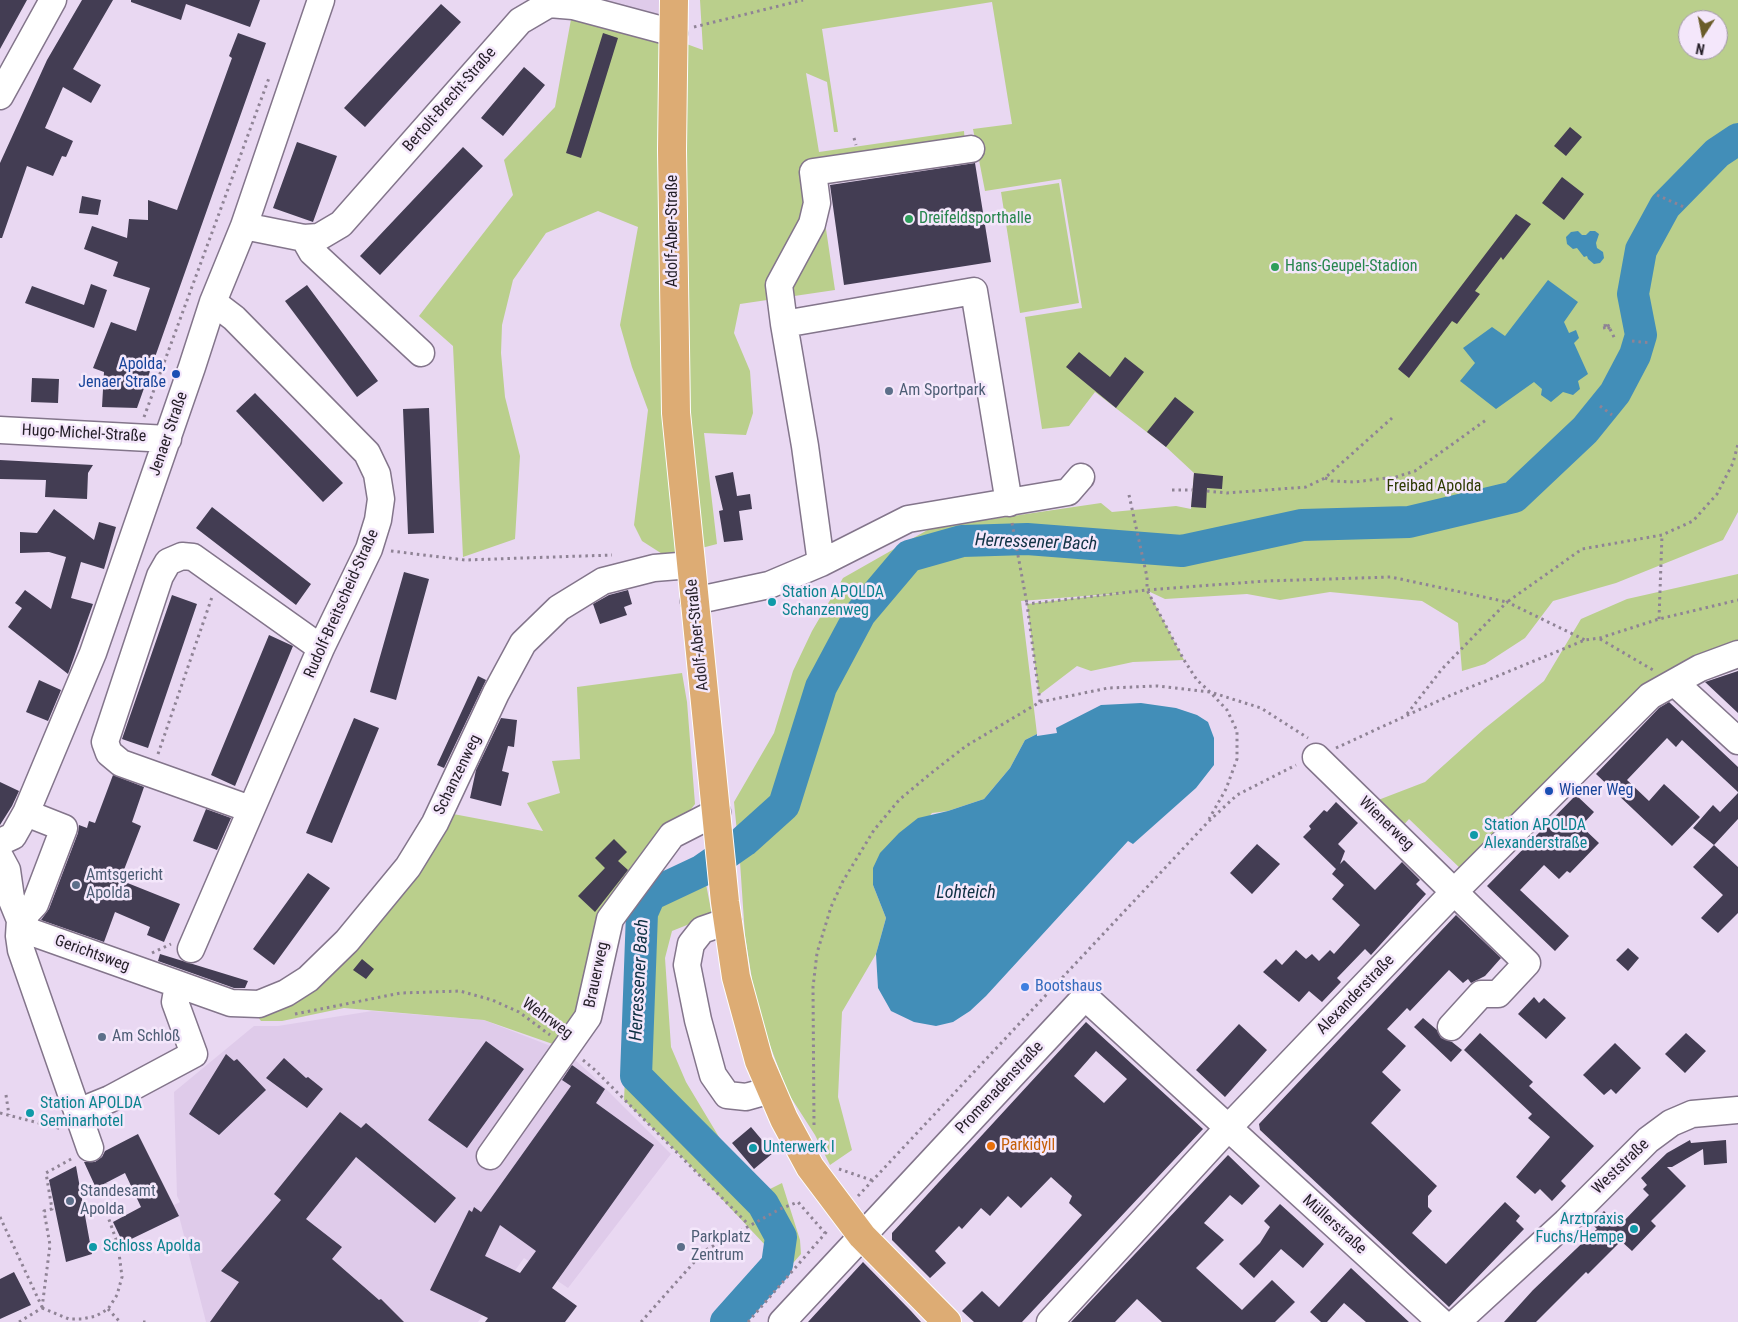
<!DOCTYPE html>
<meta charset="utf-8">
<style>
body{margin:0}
#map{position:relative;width:1738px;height:1322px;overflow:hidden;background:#e9d8f2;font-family:"Roboto Condensed",sans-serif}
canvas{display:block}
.north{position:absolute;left:1678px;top:10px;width:50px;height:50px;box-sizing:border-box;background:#f4e7fb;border:1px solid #a197a7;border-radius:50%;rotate:191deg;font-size:14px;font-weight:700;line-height:20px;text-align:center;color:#251f28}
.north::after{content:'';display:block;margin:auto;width:18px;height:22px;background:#6a5c29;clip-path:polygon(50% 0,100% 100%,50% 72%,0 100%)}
</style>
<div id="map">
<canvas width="1738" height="1322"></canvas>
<div class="north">N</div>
</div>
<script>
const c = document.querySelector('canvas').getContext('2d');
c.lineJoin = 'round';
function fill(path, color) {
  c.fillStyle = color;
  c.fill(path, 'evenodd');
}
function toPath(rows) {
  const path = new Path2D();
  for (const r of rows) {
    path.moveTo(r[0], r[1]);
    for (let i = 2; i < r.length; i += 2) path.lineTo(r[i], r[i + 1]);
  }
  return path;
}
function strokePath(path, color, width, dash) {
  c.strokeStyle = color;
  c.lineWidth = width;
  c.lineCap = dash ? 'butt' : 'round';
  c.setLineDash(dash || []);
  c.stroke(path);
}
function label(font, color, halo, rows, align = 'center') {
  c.font = font + ' "Roboto Condensed",sans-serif';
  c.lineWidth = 5;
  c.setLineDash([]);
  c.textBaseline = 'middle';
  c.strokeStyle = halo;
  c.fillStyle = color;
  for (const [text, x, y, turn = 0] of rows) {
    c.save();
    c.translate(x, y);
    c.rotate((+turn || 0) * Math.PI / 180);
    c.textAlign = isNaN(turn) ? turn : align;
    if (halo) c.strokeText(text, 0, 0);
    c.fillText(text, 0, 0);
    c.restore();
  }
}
const built = toPath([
 [555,0,662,0,664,24],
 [372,1011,484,1020,566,1052,592,1075,671,1154,568,1288,524,1258,478,1322,206,1322,179,1216,174,1205,180,1202,177,1196,174,1092,254,1026,278,1026]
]);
const green = toPath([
 [700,0,1738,0,1738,512,1723,540,1616,583,1553,601,1525,638,1485,664,1462,671,1458,623,1422,601,1330,592,1280,600,1247,594,1165,599,1148,591,1184,660,1133,662,1091,671,1077,666,1039,695,1027,604,1123,593,1021,601,1037,734,1025,740,1010,768,984,799,948,811,932,813,873,885,886,918,876,954,842,1012,838,1097,852,1150,830,1165,815,1135,788,1093,757,1011,745,936,740,862,734,802,774,733,793,671,812,631,843,578,931,528,1101,503,1112,512,1176,506,1191,509,1194,473,1166,447,1095,392,1069,426,1042,429,1025,317,1082,308,1061,179,985,191,973,129,1012,124,992,2,822,29,838,132,834,132,827,82,806,73,819,152,964,131,965,145,817,168,835,290,740,304,734,333,750,371,753,413,746,435,704,433,717,544,667,557,642,541,634,525,648,410,632,367,620,325,638,227,598,211,546,233,513,280,502,325,501,353,505,397,520,456,515,539,463,557,453,346,419,316,513,195,504,160,555,107,574,3,703,50],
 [1688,20,1718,20,1718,50,1688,50],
 [1059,183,1079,303,1020,313,1001,192],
 [1738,574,1738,645,1689,663,1463,871,1409,819,1401,828,1373,802,1425,782,1484,729,1544,681,1581,619,1627,599],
 [682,673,687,702,695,804,636,882,567,1049,484,1020,344,1008,282,1021,261,1021,251,1008,285,997,448,813,543,831,527,803,560,793,552,761,580,759,577,687],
 [700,853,712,915,672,931,665,958,671,1047,686,1082,725,1147,766,1191,782,1183,800,1240,801,1254,741,1322,729,1322,782,1263,688,1163,624,1100,633,909,650,887]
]);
const water = toPath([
 [1578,231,1582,235,1586,235,1590,231,1595,231,1599,234,1596,243,1597,248,1603,252,1604,258,1600,263,1594,264,1588,259,1587,256,1584,257,1577,248,1573,249,1567,244,1566,237,1571,232],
 [1548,280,1578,302,1564,322,1569,333,1576,330,1579,338,1574,343,1588,374,1578,381,1580,389,1573,395,1563,392,1551,402,1541,395,1542,389,1534,382,1496,409,1460,381,1475,363,1463,348,1492,327,1505,336],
 [1141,703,1176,708,1197,715,1208,722,1214,738,1214,765,1196,788,1133,844,1128,841,986,996,970,1011,953,1022,936,1026,914,1022,891,1011,878,988,876,954,886,918,873,885,873,868,880,853,899,833,918,818,948,811,984,799,1010,768,1025,740,1037,734,1037,736,1057,733,1056,728,1101,705]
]);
const river = toPath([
 [726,1322,777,1265,781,1237,763,1204,636,1076,642,913,650,895,701,871,744,841,784,805,821,687,860,614,909,556,962,541,1027,539,1182,551,1302,525,1409,522,1514,497,1585,430,1615,393,1635,355,1641,335,1633,294,1641,250,1665,206,1717,153,1738,139]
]);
const building = toPath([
 [0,0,27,0,0,49],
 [82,0,113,0,73,69,101,85,91,103,63,87,45,128,73,141,66,157,62,156,53,176,27,166,2,238,0,238,0,163,47,60],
 [131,0,260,0,250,27,186,4,181,20,131,2],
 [441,4,461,22,365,127,344,108],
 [238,33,266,43,137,408,102,407,104,372,93,368,111,322,136,331,150,288,113,276,118,262,84,249,92,226,127,238,129,219,148,220,148,200,177,210,232,58,229,56],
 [603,33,618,38,581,158,566,153],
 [524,67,545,85,503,136,481,118],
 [1570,127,1582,137,1566,156,1554,146],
 [297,142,337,156,313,222,273,208],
 [463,147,483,166,380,275,360,256],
 [975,163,991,262,844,285,830,185],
 [1562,177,1584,194,1564,220,1542,203],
 [82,196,101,200,98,215,79,213],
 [1516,214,1531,224,1503,260,1501,257,1475,291,1480,294,1457,324,1452,321,1409,378,1398,369],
 [91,284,107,290,94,328,25,303,32,286,84,305],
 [307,285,378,381,357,397,285,301],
 [1079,352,1110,377,1125,357,1144,372,1116,408,1066,367],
 [32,378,59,379,58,403,31,402],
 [255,393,343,483,323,502,236,411],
 [1175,397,1194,412,1166,447,1147,432],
 [429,408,434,533,408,534,403,409],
 [0,460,93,465,88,473,87,499,45,497,46,480,0,479],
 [733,472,737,496,750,494,752,509,739,511,743,540,724,542,719,511,723,510,715,476],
 [1194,473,1223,476,1222,489,1207,488,1206,508,1191,507],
 [212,507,311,584,296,605,196,528],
 [54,509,94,540,99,522,116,527,104,569,81,562,71,598,93,604,68,674,8,627,22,608,15,603,25,590,51,609,66,557,49,552,20,553,20,532,37,533],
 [404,572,429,579,396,700,370,692],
 [628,590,632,604,624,607,627,615,600,624,593,604,609,595],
 [172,595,197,604,148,748,122,739],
 [269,635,293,646,235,786,211,775],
 [1738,671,1738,713,1705,682],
 [478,676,486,680,444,768,437,765],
 [39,680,61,690,48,721,26,712],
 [1669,702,1738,767,1738,792,1682,740,1676,747,1667,738,1627,780,1649,801,1664,784,1700,817,1672,846,1596,774,1659,708],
 [354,718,379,728,332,843,306,833],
 [501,718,517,720,514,747,508,746,502,771,509,773,501,806,470,798,476,770],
 [113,775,144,787,132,822,141,826,120,880,180,904,164,942,147,935,150,927,115,912,104,942,41,920,49,909,78,833,79,825,87,828,89,821,95,823],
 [0,782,19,791,12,806,0,825],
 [1738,793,1738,819,1714,845,1738,867,1738,913,1718,933,1701,918,1723,895,1693,867,1714,845,1693,828,1713,805,1720,812],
 [1576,795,1594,812,1581,826,1599,843,1570,873,1567,871,1559,879,1544,865,1520,890,1569,936,1555,951,1487,886],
 [1336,802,1358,823,1338,844,1345,851,1340,864,1344,860,1375,890,1402,862,1420,880,1416,884,1426,894,1371,955,1365,949,1337,978,1341,982,1322,1002,1309,991,1299,1002,1263,972,1276,959,1282,965,1296,950,1306,959,1312,954,1319,961,1330,950,1334,954,1360,925,1332,899,1344,885,1332,874,1336,869,1303,837,1311,829,1309,826,1324,810,1327,812],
 [206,809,231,818,217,850,193,841],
 [614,839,627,852,618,861,628,870,595,912,578,896,605,868,595,858],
 [1257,844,1280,864,1252,894,1230,873],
 [308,873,330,888,274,965,253,949],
 [1456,915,1501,958,1485,976,1471,983,1468,979,1463,983,1449,970,1410,1011,1407,1008,1387,1029,1406,1046,1382,1072,1401,1090,1371,1123,1437,1186,1428,1196,1428,1207,1432,1211,1412,1233,1446,1264,1505,1202,1520,1216,1516,1221,1524,1229,1449,1307,1260,1130,1259,1124],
 [1628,948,1639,958,1628,971,1616,960],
 [160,954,248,981,245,988,234,988,158,961],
 [362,959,374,969,366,979,353,970],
 [1534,997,1539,1003,1544,998,1566,1018,1546,1039,1518,1014],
 [1423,1018,1437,1030,1441,1038,1452,1042,1462,1050,1451,1062,1414,1027],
 [1086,1022,1203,1129,1022,1322,974,1322,962,1311,982,1291,999,1307,1082,1215,1069,1203,1072,1196,1051,1177,1021,1208,1008,1196,990,1216,981,1208,962,1229,959,1226,935,1251,946,1263,930,1278,892,1240,892,1233],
 [1096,1051,1127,1079,1104,1103,1074,1076],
 [1239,1024,1267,1050,1225,1097,1196,1070],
 [1480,1033,1533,1082,1529,1086,1594,1146,1561,1181,1566,1186,1552,1201,1540,1189,1535,1194,1516,1177,1550,1137,1528,1118,1532,1114,1464,1050],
 [1686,1033,1706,1051,1685,1073,1665,1054],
 [486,1041,524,1069,467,1148,428,1120],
 [1615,1043,1641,1068,1616,1094,1611,1089,1604,1095,1583,1075],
 [226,1054,234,1061,237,1059,266,1090,219,1135,189,1114],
 [284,1058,306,1078,308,1077,323,1089,307,1108,266,1078],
 [572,1065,605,1089,596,1103,654,1145,552,1288,577,1306,565,1322,485,1322,488,1318,430,1290,469,1210,472,1212,474,1207,481,1212,571,1086,562,1080],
 [500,1225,536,1251,520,1273,485,1256],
 [340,1112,361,1128,366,1123,456,1198,435,1223,356,1157,306,1219,342,1247,332,1259,379,1300,381,1299,404,1322,210,1322,239,1282,221,1271,281,1200,274,1194],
 [751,1127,773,1153,754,1169,732,1143],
 [138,1134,179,1216,123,1243,113,1222,141,1207,125,1173,96,1188,84,1162,95,1162,102,1157,105,1151],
 [1690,1140,1691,1143,1726,1140,1727,1163,1704,1165,1703,1149,1672,1167,1667,1167,1686,1186,1651,1221,1656,1226,1632,1251,1621,1241,1588,1274,1586,1272,1536,1322,1504,1322,1533,1290,1597,1229,1591,1223,1604,1211,1619,1226,1649,1195,1643,1189,1647,1185,1641,1178,1667,1153],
 [1228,1155,1260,1186,1242,1205,1230,1195,1204,1223,1224,1240,1196,1268,1242,1310,1272,1280,1295,1302,1275,1322,1162,1322,1137,1299,1115,1322,1071,1322],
 [76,1166,92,1254,66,1262,49,1180],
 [1280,1204,1324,1244,1303,1268,1281,1249,1254,1278,1239,1264,1260,1243,1270,1227,1264,1221],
 [863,1262,911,1311,921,1322,808,1322],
 [1351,1268,1396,1310,1409,1322,1366,1322,1344,1303,1327,1322,1321,1322,1310,1312],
 [14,1272,31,1305,0,1319,0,1279]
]);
const path = toPath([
 [694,27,803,0],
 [854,138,856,145],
 [1657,195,1684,207],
 [1603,328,1609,327,1607,323,1605,325,1608,327],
 [1610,329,1615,339],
 [1632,341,1651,343],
 [1600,406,1612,415],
 [144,417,269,78],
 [1325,478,1332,481,1354,482,1396,477,1415,471,1486,420],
 [1172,490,1193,490],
 [1207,491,1227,493,1306,487,1325,478,1392,418],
 [1129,495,1147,577,1147,590,1266,581,1391,577,1507,602,1582,549,1662,535,1693,521,1717,494,1733,463,1738,444],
 [1012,523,1027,604],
 [391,551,465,560,612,555],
 [1659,619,1662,535],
 [1600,639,1653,670],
 [1040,702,1027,604,1147,590,1184,660,1197,680,1210,692,1261,708,1308,738],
 [1407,714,1442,669,1507,602,1585,640],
 [1336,748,1449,696,1585,640,1600,638,1659,619,1738,600],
 [158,754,212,597],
 [152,953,171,944],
 [295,1014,401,993,460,991,492,1000,519,1012,550,1035],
 [583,1060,595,1070,749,1225],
 [6,1095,9,1115],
 [42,1101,50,1127],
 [0,1113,62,1129],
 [814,1125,813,987,817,953,831,907,843,881,874,830,899,800,930,774,966,746,1040,702,1108,688,1158,686,1210,692,1227,710,1237,731,1237,759,1226,789,1209,819],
 [839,1169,874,1181],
 [858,1196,1207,823,1237,795,1296,765],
 [0,1217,42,1307],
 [42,1308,50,1245,44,1211,52,1209,46,1173,73,1158],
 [42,1308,69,1319,82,1319,96,1316,108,1309,117,1295,122,1277,118,1245,107,1214,106,1183],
 [108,1309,120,1322],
 [19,1322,42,1308],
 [143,1322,146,1322],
 [641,1322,704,1251,780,1209,798,1202,825,1233],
 [748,1322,829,1229]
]);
const minor = toPath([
 [0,96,53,0],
 [244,226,304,238,319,237,341,224,520,21,549,4,573,6,674,33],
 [304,238,312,252,421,353],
 [784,324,779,285,812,224,817,203,813,172,971,149],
 [0,430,168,439],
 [821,563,805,446,784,324,974,291,1009,503],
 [694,601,769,585,821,563,908,519,1068,492,1081,477],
 [1675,683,1738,741],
 [1316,757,1527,963,1498,994,1481,994,1451,1027],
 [250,809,121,763,109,753,105,742,160,576,168,562,182,556,193,557,321,648],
 [26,813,64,828,35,904,20,920,19,936,21,950,90,1148],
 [0,842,13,836,26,813,93,653,192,367,213,302,244,226,321,0],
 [0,857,7,870,11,898,20,920,31,932,231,1003,259,1004,286,993,308,979,347,941,408,867,435,823,496,693,523,643,559,608,603,581,654,568,691,565],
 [728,921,702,930,691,944,687,965,698,1020,713,1075,727,1095,746,1097,771,1090],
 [191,949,321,648,369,549,378,520,381,499,377,474,367,453,234,318,213,302],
 [78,1112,110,1099,194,1054,175,1002,178,985],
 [490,1156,588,1017,610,919,672,835,717,812],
 [782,1322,1085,997,1441,1322],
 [1050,1322,1228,1128,1455,891,1650,696,1700,668,1738,654],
 [1457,1322,1566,1222,1648,1140,1671,1123,1692,1114,1738,1110]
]);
const major = toPath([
 [674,0,672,150,676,413,725,902,736,977,759,1061,784,1119,810,1167,862,1236,947,1322]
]);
const pathBridge = toPath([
 [1608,327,1610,329]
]);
const markers = [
 [909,219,5,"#2e9e5b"],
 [1275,267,5,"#2e9e5b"],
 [176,374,5,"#1a4fb4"],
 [889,391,5,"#5c6f8a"],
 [772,602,5,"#0f9aa8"],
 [1549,791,5,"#1a4fb4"],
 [1474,835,5,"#0f9aa8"],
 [76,885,5,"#5c6f8a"],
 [1025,987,5,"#3f7fe0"],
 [102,1037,5,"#5c6f8a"],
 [30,1113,5,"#0f9aa8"],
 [991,1146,5,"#e8710a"],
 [753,1148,5,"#0f9aa8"],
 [70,1201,5,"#5c6f8a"],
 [1634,1229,5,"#0f9aa8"],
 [93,1247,5,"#0f9aa8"],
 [681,1247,5,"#5c6f8a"]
];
const streetNames = [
 ["Bertolt-Brecht-Straße",450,100,-49],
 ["Adolf-Aber-Straße",673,231,-90],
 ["Hugo-Michel-Straße",84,434,3],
 ["Jenaer Straße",169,434,-71],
 ["Rudolf-Breitscheid-Straße",342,604,-66],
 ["Adolf-Aber-Straße",698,635,-96],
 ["Schanzenweg",458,775,-64],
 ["Wienerweg",1386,824,44],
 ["Gerichtsweg",92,954,20],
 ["Brauerweg",597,975,-78],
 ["Alexanderstraße",1356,995,-46],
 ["Wehrweg",547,1019,36],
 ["Promenadenstraße",1000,1088,-47],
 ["Weststraße",1621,1167,-44],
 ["Müllerstraße",1334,1225,42]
];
const leisureNames = [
 ["Dreifeldsporthalle",919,219],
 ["Hans-Geupel-Stadion",1285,267]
];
const transitNames = [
 ["Apolda,",166,365],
 ["Jenaer Straße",166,383],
 ["Wiener Weg",1559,791,"left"]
];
const serviceNames = [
 ["Am Sportpark",899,391],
 ["Amtsgericht",86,876],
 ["Apolda",86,894],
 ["Am Schloß",112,1037],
 ["Standesamt",80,1192],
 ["Apolda",80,1210],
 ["Parkplatz",691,1238],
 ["Zentrum",691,1256]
];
const parkNames = [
 ["Freibad Apolda",1434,487]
];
const cultureNames = [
 ["Station APOLDA",782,593],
 ["Schanzenweg",782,611],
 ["Station APOLDA",1484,826],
 ["Alexanderstraße",1484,844],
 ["Station APOLDA",40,1104],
 ["Seminarhotel",40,1122],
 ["Unterwerk I",763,1148],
 ["Arztpraxis",1624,1220,"right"],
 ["Fuchs/Hempe",1624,1238,"right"],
 ["Schloss Apolda",103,1247]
];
const shopNames = [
 ["Bootshaus",1035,987]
];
const foodNames = [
 ["Parkidyll",1001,1146]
];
const waterNames = [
 ["Herressener Bach",1036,543,2],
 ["Lohteich",966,893],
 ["Herressener Bach",640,980,-87]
];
fill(built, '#dfcbea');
fill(green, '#bacf8c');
fill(water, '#428eb8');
strokePath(river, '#428eb8', 32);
fill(building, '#433d53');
strokePath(minor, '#83758b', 29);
strokePath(major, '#fff', 30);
strokePath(path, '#8f8395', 3, [2.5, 4]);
strokePath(minor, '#fff', 26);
strokePath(major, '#ddac74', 28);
strokePath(pathBridge, '#8f8395', 3, [2.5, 4]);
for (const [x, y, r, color] of markers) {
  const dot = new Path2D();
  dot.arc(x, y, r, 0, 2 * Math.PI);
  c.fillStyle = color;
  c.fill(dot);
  strokePath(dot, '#f4e7fb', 2);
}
label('16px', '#251f28', '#f4e7fb', streetNames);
label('16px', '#27864d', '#f4e7fb', leisureNames, 'left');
label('16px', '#164399', '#f4e7fb', transitNames, 'right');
label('16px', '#4e5e75', '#f4e7fb', serviceNames, 'left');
label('16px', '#2d3a02', '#f4e7fb', parkNames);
label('16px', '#0d838f', '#f4e7fb', cultureNames, 'left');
label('16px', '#366cbe', '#f4e7fb', shopNames, 'left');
label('16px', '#c56008', '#f4e7fb', foodNames, 'left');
label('italic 18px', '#0f3144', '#f4e7fb', waterNames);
</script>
